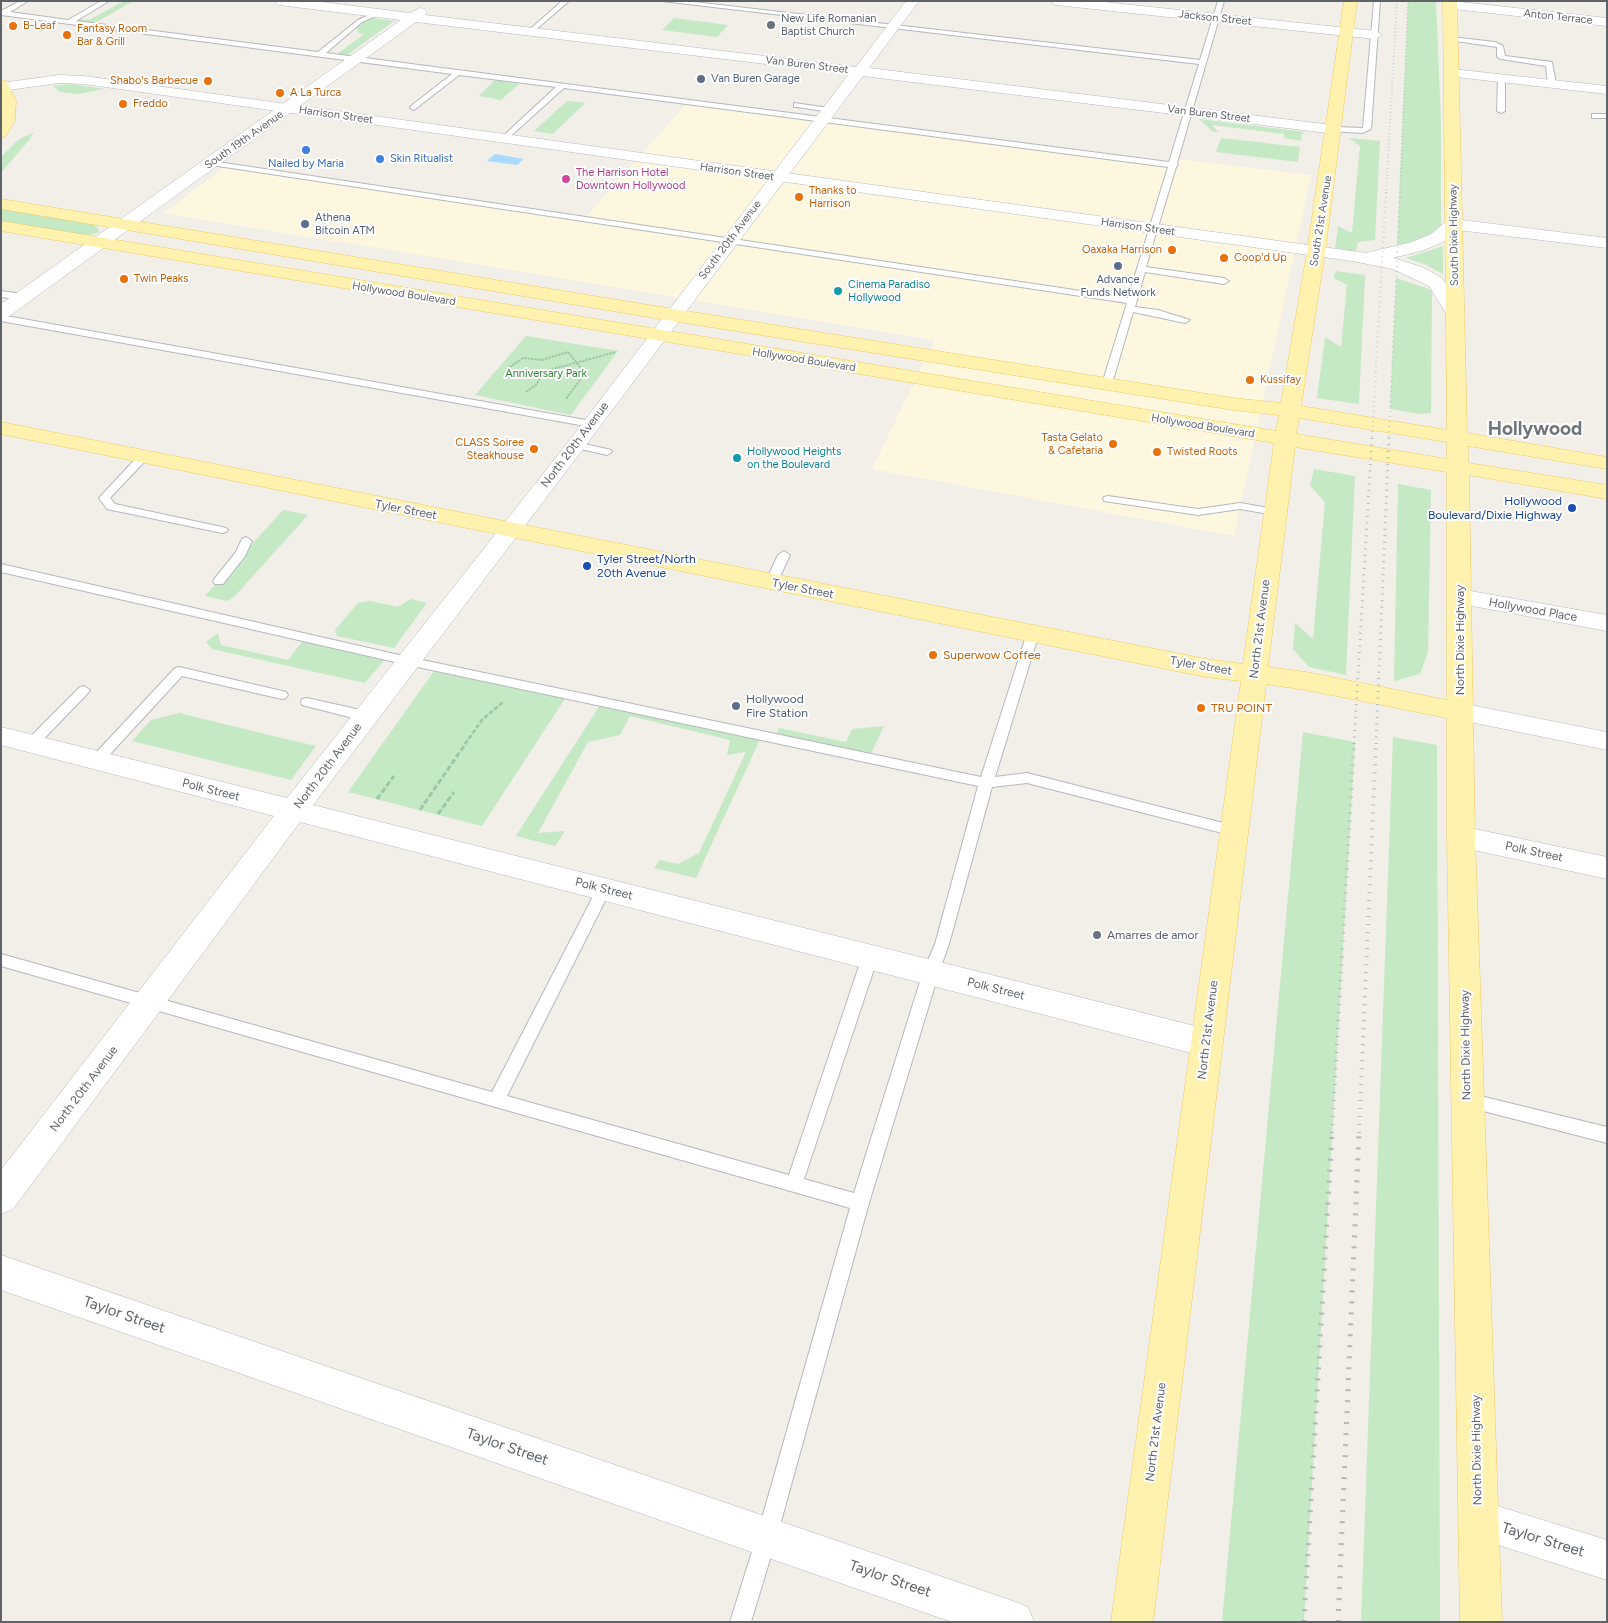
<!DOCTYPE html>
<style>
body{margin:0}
#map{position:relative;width:1608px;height:1623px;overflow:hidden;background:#f1efe8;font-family:Figtree,sans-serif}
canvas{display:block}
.frame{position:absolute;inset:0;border:2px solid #5f6368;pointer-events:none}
</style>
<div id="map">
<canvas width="1608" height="1623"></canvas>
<div class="frame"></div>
</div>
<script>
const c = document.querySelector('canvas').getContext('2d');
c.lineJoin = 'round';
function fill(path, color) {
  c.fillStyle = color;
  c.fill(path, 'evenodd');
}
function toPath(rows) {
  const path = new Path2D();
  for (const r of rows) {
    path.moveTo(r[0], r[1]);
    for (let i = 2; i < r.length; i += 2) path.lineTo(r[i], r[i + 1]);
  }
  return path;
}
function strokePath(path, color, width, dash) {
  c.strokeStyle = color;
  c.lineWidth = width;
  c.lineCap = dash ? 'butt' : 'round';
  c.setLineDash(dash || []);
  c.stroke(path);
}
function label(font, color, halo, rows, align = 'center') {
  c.font = font + ' Figtree,sans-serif';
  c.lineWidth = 4;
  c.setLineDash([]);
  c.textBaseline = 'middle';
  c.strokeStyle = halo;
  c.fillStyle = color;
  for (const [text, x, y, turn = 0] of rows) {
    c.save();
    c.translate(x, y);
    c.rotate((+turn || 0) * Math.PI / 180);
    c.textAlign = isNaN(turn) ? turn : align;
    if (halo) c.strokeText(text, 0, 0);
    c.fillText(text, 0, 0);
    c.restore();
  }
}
const commercial = toPath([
 [687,103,1176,168,1178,159,1311,175,1234,536,872,469,935,340,164,213,225,167,582,221]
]);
const green = toPath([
 [124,1,133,1,92,25,73,22,80,19,89,20],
 [1408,1,1436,1,1441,124,1441,228,1420,242,1397,245],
 [371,18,394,21,347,55,337,54,363,35,358,32,357,27,362,22],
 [674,18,728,25,717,37,662,30],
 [495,80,519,84,501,100,479,96],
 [69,84,105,89,78,94,60,92,53,86],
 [567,101,585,103,553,134,534,131],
 [1199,119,1305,132,1302,134,1301,141,1284,138,1284,134,1212,125,1218,132,1213,132],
 [34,132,29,140,1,173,1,157,18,140],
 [1221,138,1300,147,1298,162,1216,152],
 [1349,138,1380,141,1375,240,1358,242,1356,251,1335,248,1338,226,1352,233,1360,146],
 [1,208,93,224,97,227,99,232,90,235,78,235,1,223],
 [1443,246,1443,274,1426,265,1406,258],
 [1335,271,1365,275,1359,404,1317,398,1325,337,1341,347,1347,285,1334,278],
 [1396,278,1432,290,1431,413,1420,414,1390,409],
 [526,336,618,351,571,415,475,395],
 [1314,469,1355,476,1346,675,1309,667,1293,649,1295,623,1313,639,1325,502,1310,486],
 [1398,484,1431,490,1428,652,1420,674,1394,681],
 [283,510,308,515,233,598,227,601,205,596],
 [411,599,427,603,394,648,337,636,335,630,358,603,370,601,398,607],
 [218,633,221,645,288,660,306,637,388,656,365,683,212,649,206,642],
 [437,667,568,694,482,826,348,792],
 [602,702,762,735,696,878,654,868,660,860,678,864,699,853,746,752,727,755,730,740,630,716,620,735,588,742,538,833,565,831,555,846,516,836],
 [179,713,273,736,316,746,291,780,132,741,151,720],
 [884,726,869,758,775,738,779,728,846,742,852,729],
 [1303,732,1355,742,1304,1622,1222,1622],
 [1393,737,1437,745,1440,1622,1361,1622]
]);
const water = toPath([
 [495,154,524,159,517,165,487,161]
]);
const pathFar2 = toPath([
 [545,371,616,352],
 [526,392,536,385,545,371,531,377,516,376,511,372,510,367,523,358,542,360,568,352,585,373,566,399]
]);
const pathFar1 = toPath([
 [465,744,482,720,503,702]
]);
const path = toPath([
 [377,799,394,776],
 [420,810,466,743],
 [438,814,454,792]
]);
const lane = toPath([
 [20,1,28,1,10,12,68,20,101,1,109,1,76,21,318,52,358,20,378,11,381,13,380,14,362,22,326,53,1169,162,1199,64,662,1,685,1,1200,60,1218,1,1224,1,1177,163,1178,165,1176,167,1146,267,1224,278,1229,281,1224,284,1145,272,1135,307,1158,310,1190,320,1185,323,1133,312,1112,384,1107,387,1102,384,1127,303,211,165,207,163,211,161,1128,298,1168,167,564,88,505,141,502,141,502,137,556,87,459,75,414,110,410,108,411,106,452,74,1,15,1,11,20,1],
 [562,1,569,1,532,33,528,33,528,31,562,1],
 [1374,1,1380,1,1371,129,1362,133,1332,131,1331,129,1335,127,1363,128,1374,1],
 [1451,37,1495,42,1503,46,1505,56,1552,62,1556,84,1552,86,1548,84,1546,66,1501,59,1497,57,1497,47,1449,40,1449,38,1451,37],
 [1498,76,1505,78,1505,111,1501,113,1497,111,1498,76],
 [794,103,830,108,834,110,830,112,797,107,794,107,794,103],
 [1592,114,1607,114,1607,118,1592,118,1592,114],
 [1,291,23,294,28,297,23,300,1,297,1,291],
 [1,315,591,421,596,424,591,427,1,321,1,315],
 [576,442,611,450,612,452,607,455,572,447,571,445,576,442],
 [143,454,147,455,148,457,147,459,110,498,115,504,222,527,226,528,228,530,226,532,222,533,107,509,99,498,139,455,143,454],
 [1108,496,1198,509,1240,503,1275,509,1281,512,1275,515,1240,509,1198,515,1104,501,1103,499,1104,497,1108,496],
 [246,537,252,541,245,556,223,584,215,584,213,581,215,578,236,552,242,539,246,537],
 [784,551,790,555,777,583,771,587,767,586,765,583,778,555,784,551],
 [1,564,408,657,981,777,1027,633,1033,629,1039,633,995,777,1027,773,1239,827,1241,831,1239,835,1234,836,1027,783,992,787,949,944,939,972,869,1203,777,1536,751,1622,730,1622,757,1536,850,1208,1,966,1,954,492,1092,599,885,604,883,609,885,611,889,507,1096,789,1175,862,957,865,953,870,951,875,953,878,957,804,1179,854,1193,923,972,935,944,978,786,408,665,1,572,1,564],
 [179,667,282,691,286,692,288,695,286,698,282,699,182,676,102,763,92,763,90,760,92,757,175,668,179,667],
 [84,686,90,690,88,693,36,747,26,747,24,744,26,741,80,687,84,686],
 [307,698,365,711,370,713,371,716,370,719,365,721,302,705,301,702,302,699,307,698],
 [1468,1093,1607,1127,1607,1143,1468,1107,1462,1105,1460,1100,1462,1095,1468,1093]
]);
const street = toPath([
 [273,1,314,1,410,13,420,8,425,9,427,12,425,15,856,67,906,1,919,1,869,68,1340,126,1343,129,1340,132,1335,134,863,76,583,449,313,805,1207,1029,1218,1033,1223,1043,1218,1053,1207,1057,300,822,13,1209,1,1214,1,1170,274,816,1,745,1,727,287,798,569,441,849,74,416,22,8,317,1,319,1,304,401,20,279,5,273,1],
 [1050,1,1095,1,1375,31,1382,35,1375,39,1056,5,1050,1],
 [1452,1,1607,18,1607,26,1445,8,1443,5,1445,2,1452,1],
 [1452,69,1607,86,1607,94,1447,76,1445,73,1447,70,1452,69],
 [1459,589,1607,615,1607,631,1451,602,1447,597,1451,592,1459,589],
 [1461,826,1607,857,1607,879,1451,845,1447,837,1451,829,1461,826],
 [1,1255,1013,1601,1028,1607,1034,1622,952,1622,1,1290,1,1255],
 [1478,1500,1607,1540,1607,1580,1464,1534,1458,1520,1464,1506,1478,1500]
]);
const secondary = toPath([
 [59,75,84,76,1366,253,1412,242,1431,234,1448,220,1454,219,1607,238,1607,248,1458,230,1443,242,1424,250,1393,258,1422,267,1442,278,1465,314,1463,318,1456,320,1449,318,1429,286,1393,269,1352,261,84,84,59,83,1,91,1,83,59,75],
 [1460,703,1607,732,1607,750,1451,718,1447,712,1451,706,1460,703]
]);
const primary = toPath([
 [1344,1,1357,1,1325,252,1301,406,1447,430,1443,1,1457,1,1467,433,1607,457,1607,469,1468,446,1468,463,1607,485,1607,499,1469,475,1475,837,1502,1622,1460,1622,1447,837,1447,718,1306,690,1266,684,1153,1622,1111,1622,1241,681,1206,677,1,434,1,422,1206,659,1243,664,1274,443,1,231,1,221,1276,431,1279,415,1233,410,673,321,1,209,1,199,673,309,1233,398,1281,403,1307,252,1344,1],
 [1299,418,1447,442,1447,459,1296,434,1299,418],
 [1295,447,1447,472,1447,700,1306,672,1268,667,1295,447],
 [1,80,6,81,16,100,15,120,6,136,1,138,1,80]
]);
const railFar4 = toPath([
 [1386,193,1397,1],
 [1400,193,1408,1]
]);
const railFar3 = toPath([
 [1372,437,1386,192],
 [1389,437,1400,192]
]);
const railFar2 = toPath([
 [1354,744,1372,436],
 [1376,744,1389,436]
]);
const railFar1 = toPath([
 [1332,1133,1354,743],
 [1359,1133,1376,743]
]);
const rail = toPath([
 [1304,1622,1332,1132],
 [1338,1622,1359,1132]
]);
const markers = [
 [771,25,5,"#6b7280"],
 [13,26,5,"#e8710a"],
 [67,35,5,"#e8710a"],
 [701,79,5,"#5c6f8a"],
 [208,81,5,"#e8710a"],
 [280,93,5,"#e8710a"],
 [123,104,5,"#e8710a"],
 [306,150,5,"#3f7fe0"],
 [380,159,5,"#3f7fe0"],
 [566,179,5,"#d1479c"],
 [799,197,5,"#e8710a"],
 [305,224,5,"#5c6f8a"],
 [1172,250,5,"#e8710a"],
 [1224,258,5,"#e8710a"],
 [1118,266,5,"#5c6f8a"],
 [124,279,5,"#e8710a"],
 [838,291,5,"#0f9aa8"],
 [1250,380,5,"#e8710a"],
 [1113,444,5,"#e8710a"],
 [534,449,5,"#e8710a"],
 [1157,452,5,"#e8710a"],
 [737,458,5,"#0f9aa8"],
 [1572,508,5,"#1a4fb4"],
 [587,566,5,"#1a4fb4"],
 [933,655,5,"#e8710a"],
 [736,706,5,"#5c6f8a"],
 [1201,708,5,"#e8710a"],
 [1097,935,5,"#6b7280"]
];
const farStreetnames = [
 ["Anton Terrace",1558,17,6],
 ["Jackson Street",1215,18,6],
 ["Van Buren Street",807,65,7],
 ["Van Buren Street",1209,114,7],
 ["Harrison Street",336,115,8],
 ["South 19th Avenue",244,140,-35],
 ["Harrison Street",737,172,8],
 ["South 21st Avenue",1321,221,-81],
 ["Harrison Street",1138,227,8],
 ["South Dixie Highway",1454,235,-91],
 ["South 20th Avenue",730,240,-53],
 ["Hollywood Boulevard",404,294,9],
 ["Hollywood Boulevard",804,360,9],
 ["Hollywood Boulevard",1203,426,9]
];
const farWorshipnames = [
 ["New Life Romanian",781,19],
 ["Baptist Church",781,32]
];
const farFoodnames = [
 ["B-Leaf",23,26],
 ["Fantasy Room",77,29],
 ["Bar & Grill",77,42],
 ["Shabo's Barbecue",198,81,"right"],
 ["A La Turca",290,93],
 ["Freddo",133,104],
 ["Thanks to",809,191],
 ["Harrison",809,204],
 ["Oaxaka Harrison",1162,250,"right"],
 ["Coop'd Up",1234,258],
 ["Twin Peaks",134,279],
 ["Kussifay",1260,380],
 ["Tasta Gelato",1103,438,"right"],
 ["& Cafetaria",1103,451,"right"],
 ["CLASS Soiree",524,443,"right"],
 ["Steakhouse",524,456,"right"],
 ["Twisted Roots",1167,452]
];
const farServicenames = [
 ["Van Buren Garage",711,79],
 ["Athena",315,218],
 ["Bitcoin ATM",315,231],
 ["Advance",1118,280,"center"],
 ["Funds Network",1118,293,"center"]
];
const farShopnames = [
 ["Skin Ritualist",390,159],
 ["Nailed by Maria",306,164,"center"]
];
const farHotelnames = [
 ["The Harrison Hotel",576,173],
 ["Downtown Hollywood",576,186]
];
const farCulturenames = [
 ["Cinema Paradiso",848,285],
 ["Hollywood",848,298],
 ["Hollywood Heights",747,452],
 ["on the Boulevard",747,465]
];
const farParknames = [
 ["Anniversary Park",546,374]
];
const streetNames = [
 ["North 20th Avenue",575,445,-53],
 ["Tyler Street",406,510,11],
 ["Tyler Street",803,589,11],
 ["Hollywood Place",1533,610,10],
 ["North 21st Avenue",1260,629,-83],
 ["North Dixie Highway",1460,640,-90],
 ["Tyler Street",1201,666,10],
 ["North 20th Avenue",328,766,-53],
 ["Polk Street",211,790,14],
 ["Polk Street",1534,852,12],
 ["Polk Street",604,889,14],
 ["Polk Street",996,989,14],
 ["North 21st Avenue",1208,1030,-83],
 ["North Dixie Highway",1466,1045,-91],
 ["North 20th Avenue",84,1089,-53],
 ["North 21st Avenue",1156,1432,-83],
 ["North Dixie Highway",1477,1450,-91]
];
const transitNames = [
 ["Hollywood",1562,501],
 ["Boulevard/Dixie Highway",1562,515],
 ["Tyler Street/North",597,559,"left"],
 ["20th Avenue",597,573,"left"]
];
const foodNames = [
 ["Superwow Coffee",943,655],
 ["TRU POINT",1211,708]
];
const serviceNames = [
 ["Hollywood",746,699],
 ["Fire Station",746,713]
];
const worshipNames = [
 ["Amarres de amor",1107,935]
];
const nearStreetnames = [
 ["Taylor Street",124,1315,19],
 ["Taylor Street",507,1447,19],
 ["Taylor Street",1543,1540,17],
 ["Taylor Street",890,1579,19]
];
const farTownnames = [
 ["Hollywood",1535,429]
];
fill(commercial, '#fef7e0');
fill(green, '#c5e8c5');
fill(water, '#aadaff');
strokePath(lane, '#b5b8bc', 2);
strokePath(street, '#b5b8bc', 1);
strokePath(secondary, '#b6babf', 1);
strokePath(primary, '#f2c960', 1);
strokePath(pathFar2, '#9cc7a9', 2, [2.5, 1]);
strokePath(pathFar1, '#9cc7a9', 2.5, [4.5, 2]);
strokePath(path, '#9cc7a9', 3, [5.5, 2.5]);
fill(lane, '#fff');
fill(street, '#fff');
fill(secondary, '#fff');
fill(primary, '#fff2af');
strokePath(railFar4, '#b6b7b8', 2, [0.5, 3]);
strokePath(railFar3, '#b6b7b8', 2.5, [0.5, 4.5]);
strokePath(railFar2, '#b6b7b8', 3, [1, 5.5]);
strokePath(railFar1, '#b6b7b8', 4, [1, 7]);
strokePath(rail, '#b6b7b8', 5, [2, 9]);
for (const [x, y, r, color] of markers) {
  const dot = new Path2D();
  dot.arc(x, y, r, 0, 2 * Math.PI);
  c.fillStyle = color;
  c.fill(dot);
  strokePath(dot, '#fff', 2);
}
label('11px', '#5f6368', '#fff', farStreetnames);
label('11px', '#5b616d', '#fff', farWorshipnames, 'left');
label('11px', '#c56008', '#fff', farFoodnames, 'left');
label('11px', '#4e5e75', '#fff', farServicenames, 'left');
label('11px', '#366cbe', '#fff', farShopnames, 'left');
label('11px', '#b23c85', '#fff', farHotelnames, 'left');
label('11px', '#0d838f', '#fff', farCulturenames, 'left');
label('11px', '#348238', '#fff', farParknames);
label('12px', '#5f6368', '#fff', streetNames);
label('12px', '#164399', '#fff', transitNames, 'right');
label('12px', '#c56008', '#fff', foodNames, 'left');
label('12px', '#4e5e75', '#fff', serviceNames, 'left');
label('12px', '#5b616d', '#fff', worshipNames, 'left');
label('15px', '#5f6368', '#fff', nearStreetnames);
label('bold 19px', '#70757a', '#fff', farTownnames);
</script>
